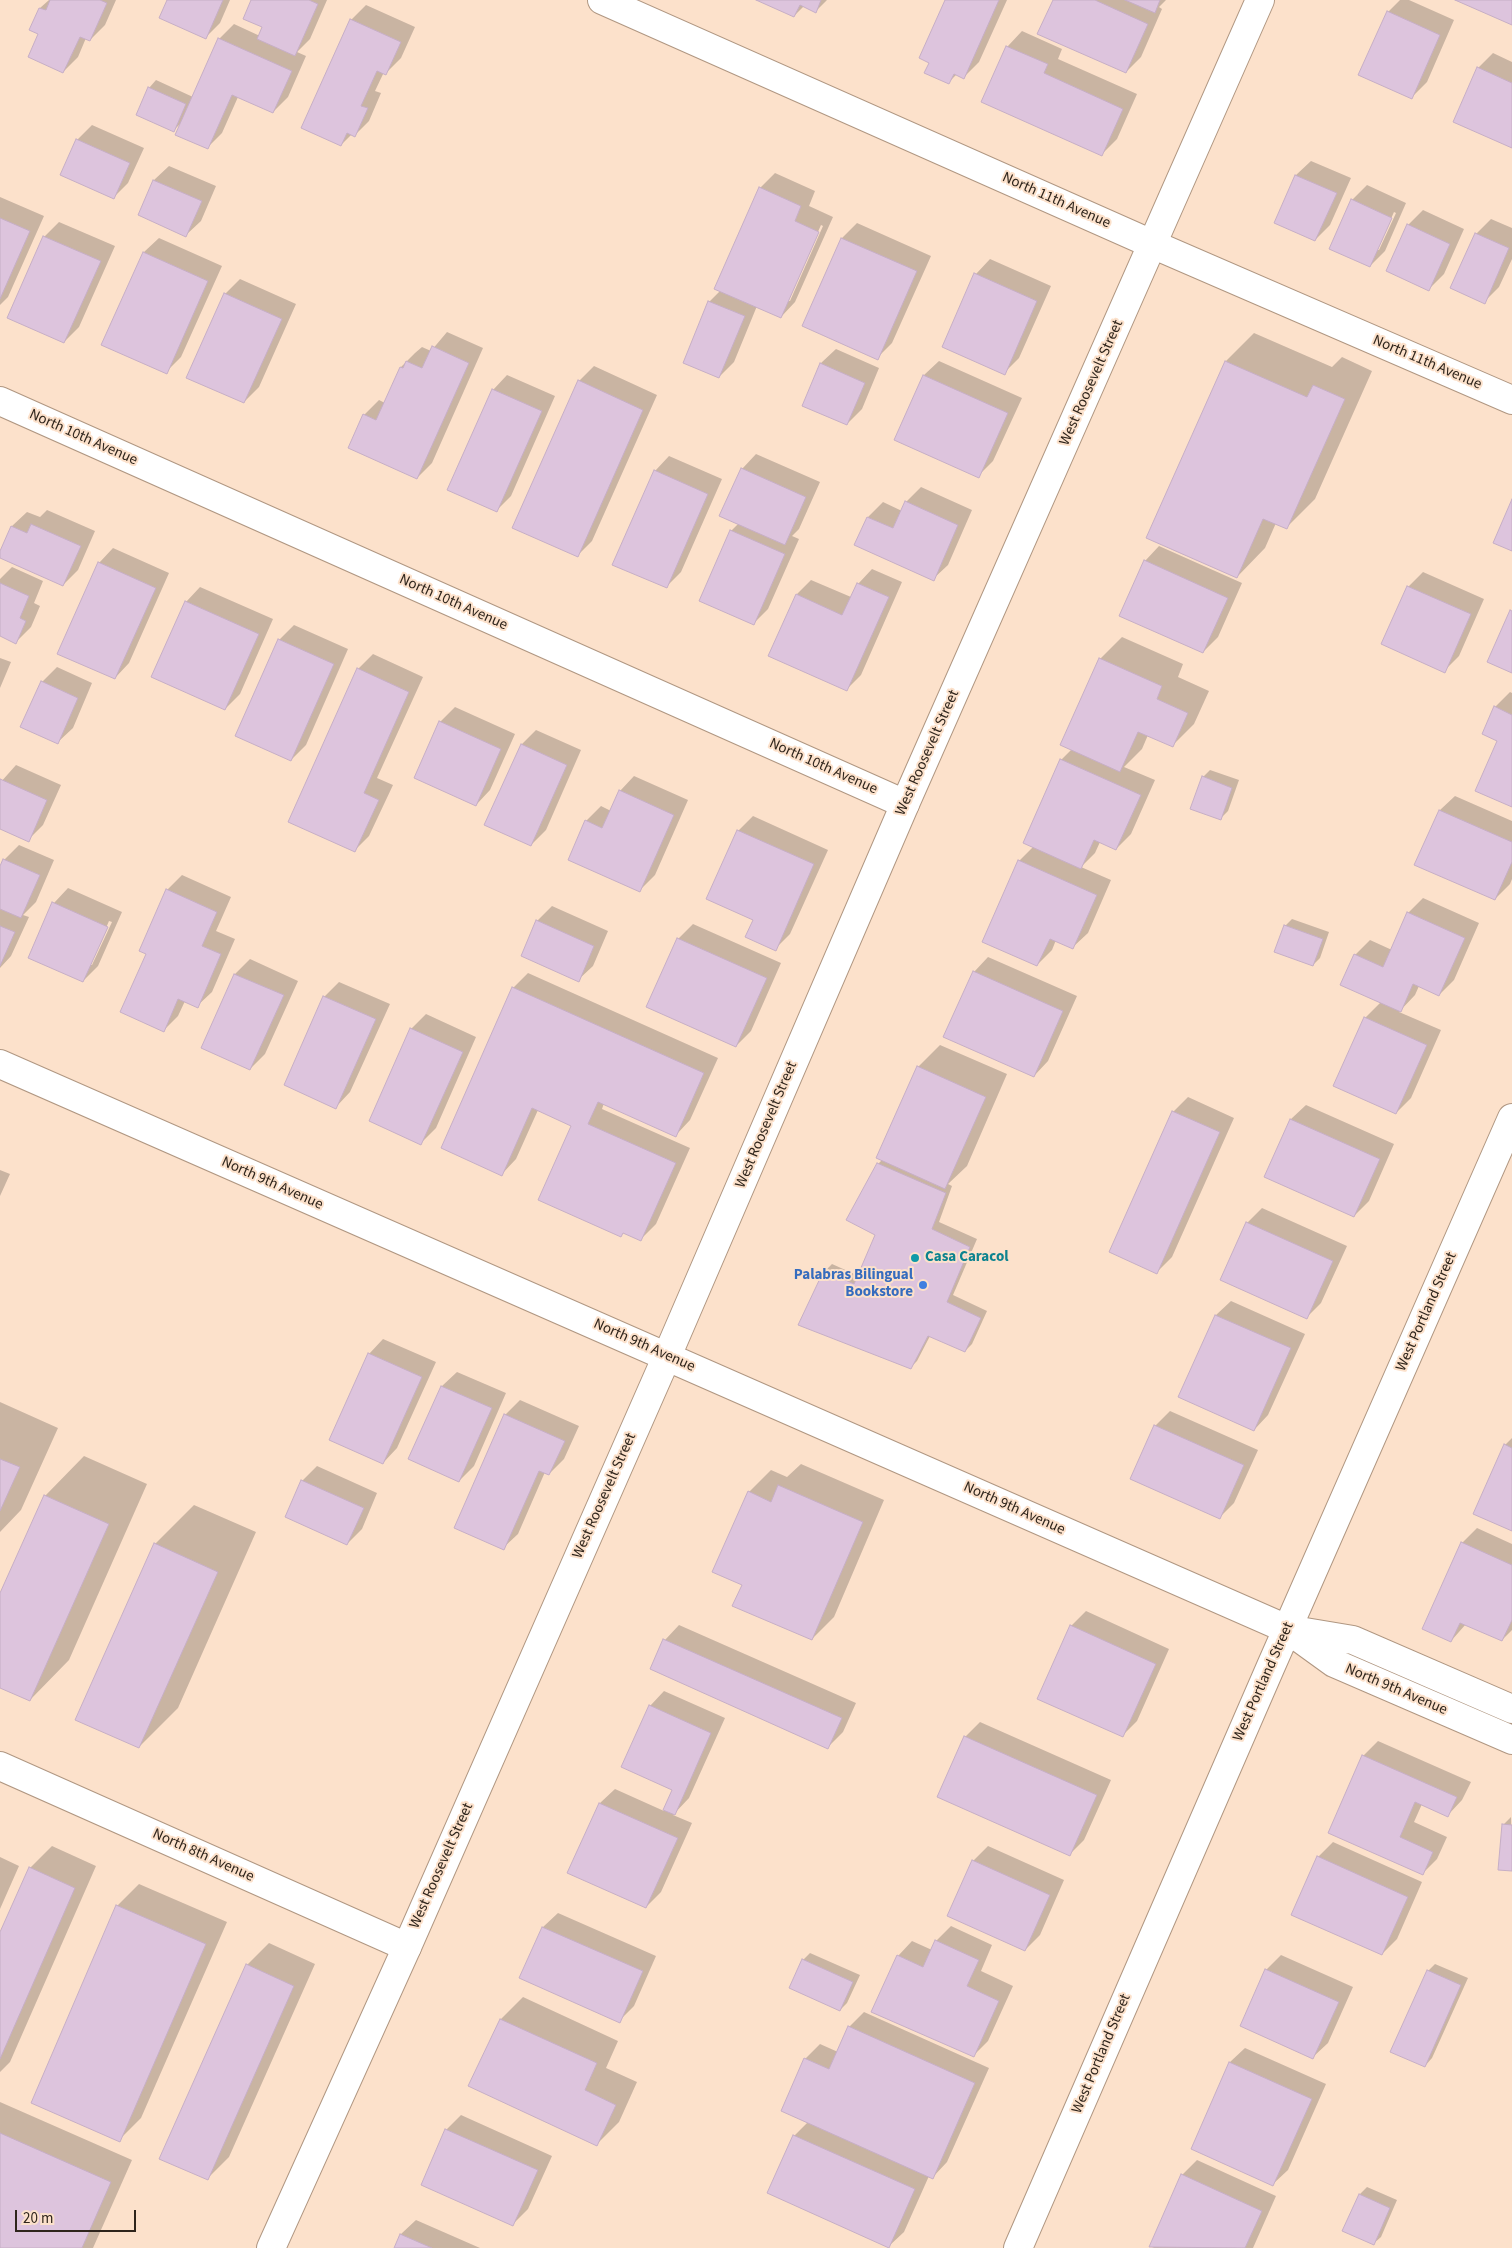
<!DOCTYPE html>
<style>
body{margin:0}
#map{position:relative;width:1512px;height:2248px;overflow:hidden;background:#fce1cb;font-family:"Source Sans 3",sans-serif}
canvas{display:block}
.scale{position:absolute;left:15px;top:2210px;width:121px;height:22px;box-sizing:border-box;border:2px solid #2f251c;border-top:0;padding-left:6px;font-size:15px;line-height:18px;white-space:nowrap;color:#2f251c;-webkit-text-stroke:4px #fce1cb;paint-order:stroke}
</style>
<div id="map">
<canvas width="1512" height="2248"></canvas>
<div class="scale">20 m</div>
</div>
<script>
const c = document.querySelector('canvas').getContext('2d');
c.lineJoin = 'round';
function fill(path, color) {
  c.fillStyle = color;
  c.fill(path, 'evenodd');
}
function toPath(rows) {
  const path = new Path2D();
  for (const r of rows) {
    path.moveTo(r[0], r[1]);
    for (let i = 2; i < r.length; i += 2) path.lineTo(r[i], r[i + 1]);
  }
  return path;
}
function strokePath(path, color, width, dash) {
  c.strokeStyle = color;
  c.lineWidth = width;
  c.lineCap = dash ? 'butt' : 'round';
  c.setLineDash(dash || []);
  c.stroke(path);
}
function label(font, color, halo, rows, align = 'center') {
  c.font = font + ' "Source Sans 3",sans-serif';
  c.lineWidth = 4;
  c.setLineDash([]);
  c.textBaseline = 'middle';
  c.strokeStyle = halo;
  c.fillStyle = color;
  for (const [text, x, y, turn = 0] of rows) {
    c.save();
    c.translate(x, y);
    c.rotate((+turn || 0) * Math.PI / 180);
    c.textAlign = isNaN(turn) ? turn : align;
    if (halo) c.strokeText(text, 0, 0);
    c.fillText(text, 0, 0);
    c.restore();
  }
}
const shadow = toPath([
 [49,0,116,0,105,25,90,40,86,38,78,57,63,72,40,33,31,30,40,8],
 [168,0,230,0,220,23,205,38],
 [252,0,327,0,310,39,297,52,306,56,288,97,273,112,238,97,222,133,207,148,181,123,173,131,149,88,156,80,193,97,219,39,234,24,260,36,264,27],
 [759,0,827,0,816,11,804,6,794,16],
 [946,0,1007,0,979,62,964,77,957,74,949,82,930,62],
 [1054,0,1166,0,1159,7,1162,9,1141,57,1126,72],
 [1400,0,1409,0,1454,20,1427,82,1412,97,1388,12],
 [366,5,415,27,401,58,386,73,384,72,375,91,381,93,369,121,355,135,352,134,341,145,351,20],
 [1022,31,1062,49,1058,59,1137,94,1117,139,1102,154,983,101,1008,46],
 [1493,53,1512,62,1512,147,1478,68],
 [92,125,144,148,128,183,113,198,77,140],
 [1311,161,1351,178,1330,225,1315,240,1276,222,1296,175],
 [169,166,216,186,201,221,186,235,139,215,154,180],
 [775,173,815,191,809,206,833,217,795,302,781,317,757,306,734,362,719,377,709,302,721,290,760,188],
 [821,225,823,226,790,301,787,301],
 [1367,185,1406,203,1385,251,1370,266,1352,200],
 [1394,212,1396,213,1379,250,1377,250],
 [0,197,44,216,8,297,0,305],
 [1423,210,1464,229,1444,274,1429,289,1408,225],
 [1491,219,1512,228,1512,259,1499,287,1484,302,1476,234],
 [59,222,115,246,79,327,64,342,44,237],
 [857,223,931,256,892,343,877,358,804,325,842,238],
 [159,238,222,266,181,357,166,372,144,252],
 [990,259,1051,286,1019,358,1004,373,976,274],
 [240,279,296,304,259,387,244,402,225,294],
 [447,332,483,348,432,463,417,478,364,415,379,400,385,403,401,367,415,353,422,347,431,351],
 [1254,333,1332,367,1342,357,1372,371,1315,499,1286,528,1276,523,1265,548,1237,577,1226,361],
 [836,349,879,368,862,409,847,424,803,405,821,363],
 [939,361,1022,398,993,461,978,476,924,375],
 [594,366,657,395,592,541,577,556,579,381],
 [507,375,555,396,511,496,496,511,493,390],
 [756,454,820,482,799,529,792,536,799,539,768,609,753,624,731,531,738,524,742,469],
 [669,456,722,479,681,572,666,587,655,471],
 [921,487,972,510,948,565,933,579,856,545,868,517,883,502,902,511,906,502],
 [47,510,95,531,78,570,63,585,0,557,12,526,27,512,40,517],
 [1159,546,1242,583,1218,637,1203,652,1145,561],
 [113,548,169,573,129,663,115,678,99,563],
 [12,567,43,581,34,603,40,606,31,627,16,642,0,635,0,579],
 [872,569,902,582,861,675,846,690,797,594,811,580,851,597,858,584],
 [1423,572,1484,599,1459,656,1444,671,1408,587],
 [200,587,273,619,240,694,225,709,186,602],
 [294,625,348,649,306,745,291,760,279,640],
 [1122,637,1183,664,1178,677,1209,691,1194,724,1172,746,1148,735,1142,749,1124,767,1155,780,1131,834,1116,849,1100,842,1095,853,1081,867,1111,880,1088,933,1073,947,1056,940,1052,950,1037,965,1019,861,1033,847,1061,760,1072,749,1100,659],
 [373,654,423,677,377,778,393,785,369,836,355,850,358,669],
 [0,658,11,662,0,688],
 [57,667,92,683,73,728,58,742,42,682],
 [1510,692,1512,693,1512,806,1499,740,1495,707],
 [455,707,515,734,490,790,476,805,440,722],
 [536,730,581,750,546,830,531,845,522,744],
 [16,765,61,785,43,825,28,840,0,828,0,783],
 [1210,770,1239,780,1228,811,1221,818,1203,777],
 [634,776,688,800,655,875,640,890,586,821,601,806,611,811,620,791],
 [1455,796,1512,821,1512,879,1510,884,1495,899,1416,864,1440,810],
 [753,816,828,850,790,934,775,949,755,920,738,831],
 [19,845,54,860,36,902,23,915,29,917,11,956,0,968,0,869,4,860],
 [182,875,231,897,216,931,235,939,212,992,197,1006,185,1001,178,1016,164,1030,148,953,167,890],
 [68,888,122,912,98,966,83,981,54,903],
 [109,921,112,922,92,965,90,965],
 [1423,898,1479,923,1454,980,1439,995,1419,986,1415,995,1399,1012,1441,1030,1411,1098,1396,1113,1365,1018,1381,1002,1355,955,1370,940,1392,950,1408,913],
 [552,906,608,931,593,966,578,980,537,921],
 [1292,919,1329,932,1320,958,1313,965,1285,926],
 [693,924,781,963,751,1031,736,1046,678,939],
 [988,957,1077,996,1048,1061,1034,1076,974,972],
 [250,959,298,981,265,1054,250,1069,203,1048,235,974],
 [528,973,718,1058,690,1120,676,1135,604,1103,602,1109,690,1148,656,1224,641,1239,573,1125,538,1110,516,1159,502,1174,513,988],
 [339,982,390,1004,350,1092,336,1107,285,1085,324,997],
 [426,1014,476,1037,436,1128,421,1143,411,1029],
 [940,1045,1007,1074,967,1166,948,1184,952,1186,939,1222,977,1239,953,1295,987,1311,972,1344,965,1351,930,1336,917,1361,910,1368,825,1271,832,1264,859,1276,877,1235,878,1164,882,1160,878,1158,918,1067],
 [1188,1097,1234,1118,1172,1257,1157,1272,1173,1112],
 [1306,1105,1394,1144,1369,1201,1354,1216,1266,1176,1291,1119],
 [0,1170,10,1174,0,1196],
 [1262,1208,1347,1246,1321,1303,1306,1318,1247,1223],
 [1231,1301,1305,1334,1268,1415,1254,1430,1216,1315],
 [383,1339,436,1362,397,1448,383,1463,369,1354],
 [457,1372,506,1393,474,1466,459,1481,410,1459,442,1386],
 [520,1400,579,1426,564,1459,549,1474,545,1472,518,1534,503,1548,455,1527,505,1415],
 [0,1402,58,1428,21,1510,0,1532],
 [1170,1411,1258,1450,1234,1503,1219,1518,1155,1426],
 [1512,1438,1512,1530,1505,1445],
 [84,1456,147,1484,69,1660,30,1700,0,1686,0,1596,45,1496],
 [801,1464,884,1500,834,1617,812,1639,743,1584,749,1492,771,1470,787,1477],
 [317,1466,377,1493,362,1529,347,1544,302,1481],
 [194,1505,256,1532,178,1708,139,1747,155,1544],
 [1477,1528,1512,1544,1512,1630,1502,1640,1466,1624,1451,1641,1462,1543],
 [1086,1611,1169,1649,1137,1721,1123,1735,1071,1626],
 [679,1625,856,1703,843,1732,828,1747,652,1669,665,1640],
 [664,1691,725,1718,689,1798,673,1815,692,1823,661,1892,646,1907,600,1803,615,1789,664,1811,674,1790,650,1706],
 [980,1722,1111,1780,1084,1840,1069,1855,965,1737],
 [1378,1741,1471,1782,1462,1800,1448,1815,1422,1804,1414,1822,1447,1837,1437,1859,1422,1874,1329,1832,1363,1756],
 [1511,1817,1512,1870,1499,1869,1504,1824],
 [1333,1842,1422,1882,1397,1939,1382,1954,1318,1857],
 [52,1846,96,1866,10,2062,0,2072,0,1935,30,1868],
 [988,1846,1064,1880,1040,1935,1025,1950,973,1861],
 [0,1857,19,1866,0,1909],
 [139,1884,227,1922,141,2118,119,2140,117,1906],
 [558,1913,656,1956,634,2006,619,2021,521,1977,543,1927],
 [951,1926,992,1945,981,1971,1013,1986,988,2041,973,2056,898,1956,912,1941,932,1950,936,1941],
 [269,1943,315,1964,229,2157,207,2179,247,1965],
 [810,1953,860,1975,847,2003,840,2010,803,1960],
 [1281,1955,1353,1987,1328,2043,1313,2057,1266,1970],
 [1435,1964,1468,1978,1432,2058,1425,2066,1428,1971],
 [523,1997,618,2041,606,2068,637,2082,619,2122,597,2144,470,2086,501,2019],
 [864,2012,989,2068,947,2162,933,2177,929,2176,904,2232,889,2246,794,2136,808,2122,805,2059,820,2044,838,2052,849,2027],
 [1245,2048,1326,2084,1288,2170,1273,2184,1192,2148,1230,2062],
 [0,2102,132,2160,93,2248,0,2248],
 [461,2115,552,2156,528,2209,513,2224,446,2130],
 [1197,2160,1276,2196,1253,2248,1154,2248,1150,2246,1182,2175],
 [1367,2187,1397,2200,1381,2237,1373,2244,1360,2194],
 [416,2220,480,2248,395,2248,401,2234]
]);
const building = toPath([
 [50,0,100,0,107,3,90,41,80,37,63,73,28,57,38,34,29,30,39,8,46,10,50,0],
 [167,0,223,0,206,39,159,18,167,0],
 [251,0,309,0,318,4,295,56,257,39,262,27,243,19,251,0],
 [756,0,821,0,816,13,800,5,794,17,756,0],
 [945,0,999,0,964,79,954,74,949,84,924,73,929,63,919,58,945,0],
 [1053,0,1095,0,1148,24,1126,73,1037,34,1053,0],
 [1125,0,1160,0,1155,13,1125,0],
 [1455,0,1512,0,1512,25,1455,0],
 [1387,11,1440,35,1412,99,1358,75,1387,11],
 [350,19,401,42,386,75,377,71,361,106,368,108,355,137,347,133,341,146,301,128,350,19],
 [218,38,292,71,273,113,232,95,208,149,175,135,218,38],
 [1006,46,1048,64,1044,73,1123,109,1102,156,981,102,1006,46],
 [1477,67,1512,83,1512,148,1453,122,1477,67],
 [148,87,186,104,174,132,136,115,148,87],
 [76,139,130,163,114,199,60,175,76,139],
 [1295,175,1337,193,1315,241,1274,223,1295,175],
 [153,180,202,201,186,237,138,215,153,180],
 [759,187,801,206,795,221,819,232,781,318,714,289,759,187],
 [1351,199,1392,218,1370,267,1329,249,1351,199],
 [0,218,30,231,0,299,0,218],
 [1407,224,1450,244,1429,291,1386,271,1407,224],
 [1475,233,1509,248,1485,304,1450,288,1475,233],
 [43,236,101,261,64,343,7,318,43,236],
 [841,238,917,271,878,360,802,326,841,238],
 [143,252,208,281,167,374,101,345,143,252],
 [974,273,1037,301,1005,375,942,347,974,273],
 [224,293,282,319,244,403,186,378,224,293],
 [708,301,745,316,719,378,683,363,708,301],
 [432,346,469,363,417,479,348,448,363,414,376,420,400,367,403,368,406,361,422,368,432,346],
 [1225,361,1307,397,1313,385,1345,399,1287,529,1263,519,1237,578,1146,538,1225,361],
 [820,363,865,383,847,425,802,406,820,363],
 [923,375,1008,413,979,478,894,440,923,375],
 [578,380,643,410,578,557,512,528,578,380],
 [492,389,542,411,497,512,447,490,492,389],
 [741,468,806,497,785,545,719,516,741,468],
 [654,470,708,494,667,588,612,565,654,470],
 [1512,499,1512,551,1493,543,1512,499],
 [905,501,958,525,934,581,854,545,867,517,893,528,905,501],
 [31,524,81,546,63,586,0,558,0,551,11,526,27,533,31,524],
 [730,530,785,554,754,625,699,601,730,530],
 [1144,560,1228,598,1203,653,1119,616,1144,560],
 [98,562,156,588,115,679,57,654,98,562],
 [0,583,29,596,20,618,26,621,16,644,0,636,0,583],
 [857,583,889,597,847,691,768,656,796,594,842,615,857,583],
 [1407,586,1471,614,1445,673,1381,644,1407,586],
 [185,601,259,634,225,710,151,677,185,601],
 [1510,610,1512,611,1512,673,1487,662,1510,610],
 [278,639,334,664,291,761,235,736,278,639],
 [1099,658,1162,686,1157,699,1188,713,1173,747,1138,732,1120,772,1060,745,1099,658],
 [357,668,409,692,364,793,379,800,355,852,288,822,357,668],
 [41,681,78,698,58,744,20,727,41,681],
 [1494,706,1512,715,1512,807,1475,791,1497,741,1482,734,1494,706],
 [439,721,501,749,476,806,414,778,439,721],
 [521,744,567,765,531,846,484,825,521,744],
 [1060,759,1141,795,1116,850,1094,840,1081,869,1023,843,1060,759],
 [1202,776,1232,788,1221,820,1190,809,1202,776],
 [0,779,47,800,29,842,0,829,0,779],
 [619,790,674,815,640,892,568,860,585,820,602,828,619,790],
 [1439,810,1512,842,1512,862,1495,900,1414,865,1439,810],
 [737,830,814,864,776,951,745,937,753,920,706,899,737,830],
 [3,859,40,875,21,918,0,909,0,866,3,859],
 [1018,860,1097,895,1073,949,1050,939,1037,966,982,942,1018,860],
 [166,889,217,912,202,946,221,954,198,1008,178,999,164,1032,120,1012,146,954,139,951,166,889],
 [52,902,108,927,83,982,28,958,52,902],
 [1407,912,1465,938,1439,996,1413,984,1401,1012,1340,985,1354,954,1383,967,1407,912],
 [536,920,594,946,579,982,521,956,536,920],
 [1284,925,1323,939,1313,966,1274,952,1284,925],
 [0,926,15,932,0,966,0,926],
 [677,938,767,978,736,1047,646,1007,677,938],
 [973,971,1063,1011,1034,1077,943,1037,973,971],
 [234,974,284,995,250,1070,201,1048,234,974],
 [512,987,704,1073,676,1137,598,1102,588,1124,676,1163,641,1241,623,1233,621,1237,538,1200,571,1126,532,1108,502,1176,441,1148,512,987],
 [323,996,376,1019,336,1109,284,1085,323,996],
 [1364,1017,1427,1045,1396,1114,1333,1086,1364,1017],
 [410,1028,463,1052,421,1145,369,1121,410,1028],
 [917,1066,986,1097,945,1189,876,1158,917,1066],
 [1172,1111,1220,1132,1157,1274,1109,1252,1172,1111],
 [1290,1119,1380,1159,1354,1217,1264,1177,1290,1119],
 [877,1163,946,1193,932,1229,970,1247,947,1302,981,1318,965,1352,928,1336,911,1369,798,1325,824,1270,854,1284,875,1235,846,1220,877,1163],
 [1246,1222,1333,1261,1307,1319,1220,1280,1246,1222],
 [1215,1315,1291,1348,1254,1431,1178,1397,1215,1315],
 [368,1353,422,1377,383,1464,329,1440,368,1353],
 [441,1386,492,1408,459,1482,408,1459,441,1386],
 [504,1414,565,1441,549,1475,539,1471,504,1550,454,1528,504,1414],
 [1154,1425,1244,1465,1220,1519,1130,1479,1154,1425],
 [1504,1444,1512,1448,1512,1531,1473,1514,1504,1444],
 [0,1459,20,1467,0,1511,0,1459],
 [301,1480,364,1508,347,1545,285,1517,301,1480],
 [778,1485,863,1522,812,1640,732,1606,742,1585,712,1572,748,1491,771,1502,778,1485],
 [44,1495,109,1524,30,1701,0,1688,0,1593,44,1495],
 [1461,1542,1512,1565,1512,1620,1502,1641,1460,1623,1451,1642,1422,1629,1461,1542],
 [154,1543,218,1572,139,1748,75,1720,154,1543],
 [1070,1625,1156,1664,1123,1737,1037,1699,1070,1625],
 [663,1639,842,1718,828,1749,650,1669,663,1639],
 [649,1705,711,1733,675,1815,663,1810,672,1790,621,1767,649,1705],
 [964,1736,1097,1795,1070,1856,937,1797,964,1736],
 [1362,1755,1457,1797,1448,1817,1415,1802,1400,1837,1433,1852,1423,1875,1328,1833,1362,1755],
 [599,1803,678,1838,646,1908,567,1873,599,1803],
 [1502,1824,1512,1825,1512,1871,1498,1870,1502,1824],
 [1317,1856,1408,1897,1382,1955,1291,1915,1317,1856],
 [972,1860,1050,1895,1025,1951,947,1916,972,1860],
 [29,1867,75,1888,0,2059,0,1932,29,1867],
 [116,1905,206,1944,120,2142,31,2103,116,1905],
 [542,1927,643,1971,620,2023,519,1978,542,1927],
 [935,1940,979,1960,967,1986,999,2001,974,2057,871,2012,897,1955,923,1967,935,1940],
 [802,1959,853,1982,840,2011,789,1988,802,1959],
 [246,1964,294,1986,208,2180,159,2159,246,1964],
 [1265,1969,1339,2002,1313,2059,1240,2026,1265,1969],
 [1427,1970,1461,1985,1425,2067,1390,2052,1427,1970],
 [500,2019,597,2063,585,2090,616,2105,597,2146,468,2086,500,2019],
 [848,2026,975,2083,933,2179,781,2111,804,2058,829,2069,848,2026],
 [1229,2062,1312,2099,1273,2186,1191,2149,1229,2062],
 [445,2129,538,2170,513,2226,421,2185,445,2129],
 [0,2133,111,2182,82,2248,0,2248,0,2133],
 [793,2135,915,2189,889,2248,767,2193,793,2135],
 [1181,2174,1262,2211,1245,2248,1149,2247,1181,2174],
 [1359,2194,1390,2208,1374,2245,1342,2231,1359,2194],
 [400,2234,432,2248,394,2248,400,2234]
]);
const minor = toPath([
 [602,0,1152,244,1512,400],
 [0,401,905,804],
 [0,1064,1287,1629,1334,1663,1512,1740],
 [1293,1630,1353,1640,1512,1709],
 [0,1766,407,1947],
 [1018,2248,1271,1666,1512,1118]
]);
const tertiary = toPath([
 [271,2248,407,1947,667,1356,905,804,1260,0]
]);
const markers = [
 [915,1258,5,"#0f9aa8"],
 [923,1285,5,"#3f7fe0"]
];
const streetNames = [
 ["North 11th Avenue",1056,201,24],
 ["North 11th Avenue",1427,363,23],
 ["West Roosevelt Street",1092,383,-66],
 ["North 10th Avenue",83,438,24],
 ["North 10th Avenue",453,603,24],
 ["West Roosevelt Street",928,753,-66],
 ["North 10th Avenue",823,767,24],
 ["West Roosevelt Street",767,1125,-67],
 ["North 9th Avenue",272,1184,24],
 ["West Portland Street",1427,1312,-66],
 ["North 9th Avenue",644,1346,24],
 ["West Roosevelt Street",605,1496,-66],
 ["North 9th Avenue",1014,1509,24],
 ["West Portland Street",1264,1682,-66],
 ["North 9th Avenue",1396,1690,23],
 ["North 8th Avenue",203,1856,24],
 ["West Roosevelt Street",442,1866,-66],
 ["West Portland Street",1102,2054,-67]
];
const cultureNames = [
 ["Casa Caracol",925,1258]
];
const shopNames = [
 ["Palabras Bilingual",913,1276],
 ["Bookstore",913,1293]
];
fill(shadow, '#0003');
fill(building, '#ddc4dd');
strokePath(building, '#c6aec5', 1);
strokePath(minor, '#b09782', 30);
strokePath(tertiary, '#b09782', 30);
strokePath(minor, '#fff', 28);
strokePath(tertiary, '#fff', 28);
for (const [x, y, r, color] of markers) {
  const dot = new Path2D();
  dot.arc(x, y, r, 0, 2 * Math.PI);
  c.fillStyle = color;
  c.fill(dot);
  strokePath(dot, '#fce1cb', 2);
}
label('15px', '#2f251c', '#fce1cb', streetNames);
label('bold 15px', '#0d838f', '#fce1cb', cultureNames, 'left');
label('bold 15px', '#366cbe', '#fce1cb', shopNames, 'right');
</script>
